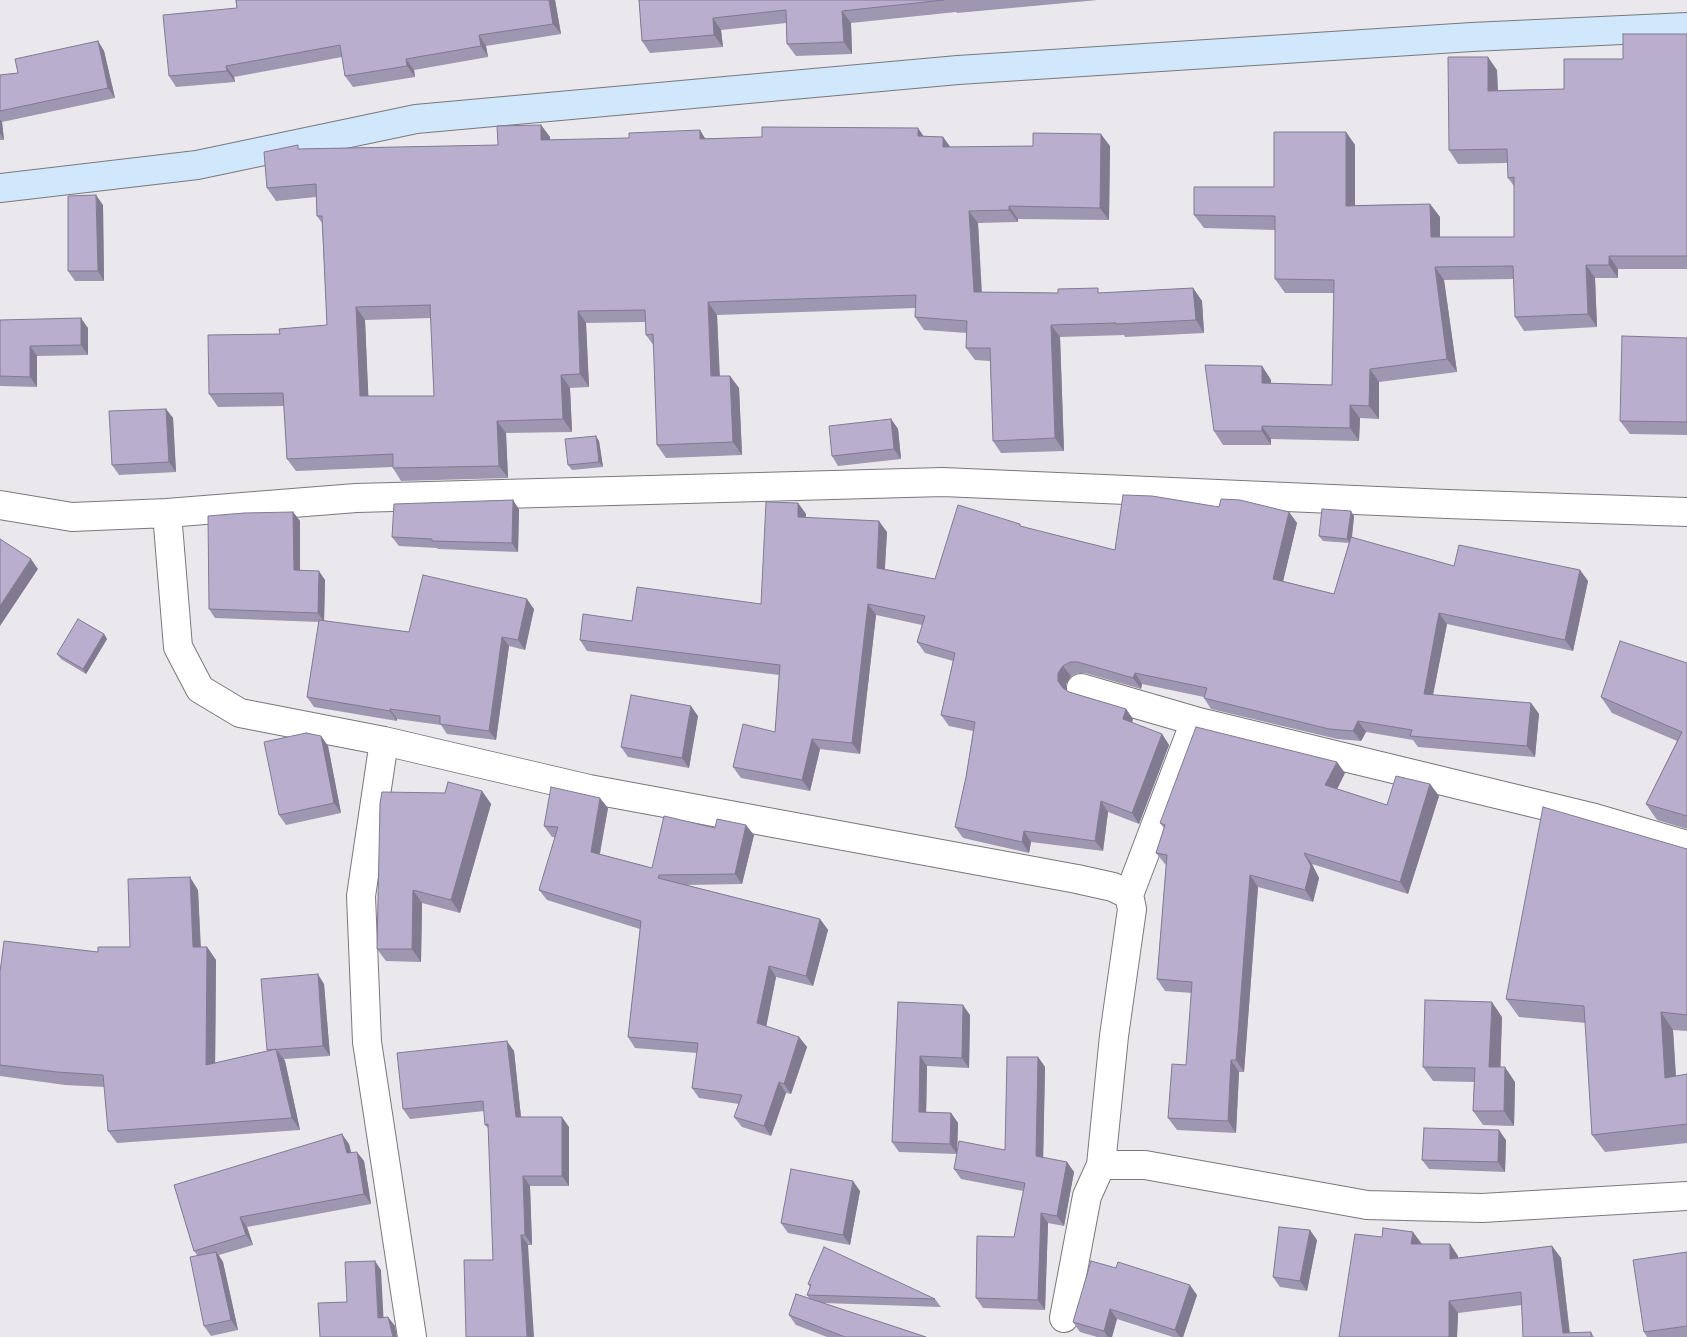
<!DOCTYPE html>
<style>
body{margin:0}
canvas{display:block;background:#eae8ed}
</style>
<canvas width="1687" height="1337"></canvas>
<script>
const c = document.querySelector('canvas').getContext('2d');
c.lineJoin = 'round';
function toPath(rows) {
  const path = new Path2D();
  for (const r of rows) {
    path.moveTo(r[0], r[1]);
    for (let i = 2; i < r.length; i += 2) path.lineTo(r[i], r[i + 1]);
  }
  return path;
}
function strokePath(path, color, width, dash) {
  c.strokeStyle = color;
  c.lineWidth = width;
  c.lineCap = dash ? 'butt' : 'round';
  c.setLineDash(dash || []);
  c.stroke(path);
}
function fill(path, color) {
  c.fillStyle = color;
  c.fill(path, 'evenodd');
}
const street = toPath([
 [0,505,72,517,167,513,356,498,943,482,1447,504,1687,512],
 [167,513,178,647,200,689,240,713,384,741,589,789,1077,879,1113,887,1129,895,1132,909,1114,1036,1101,1165],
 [1081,688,1195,721,1129,895],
 [1195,721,1591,817,1687,845],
 [384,741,361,896,367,1042,412,1337],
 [1064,1318,1087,1196,1101,1165,1145,1165,1367,1205,1482,1208,1687,1196]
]);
const secondary = toPath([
 [0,188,197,165,416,119,958,70,1472,37,1687,27]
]);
const wall = toPath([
 [236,0,555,0,561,34,486,46,488,57,414,70,415,77,353,87,345,76,342,57,234,77,235,82,176,87,169,76,237,8],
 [639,0,1098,0,957,13,956,12,851,23,852,54,796,56,787,44,786,23,721,30,723,47,650,53,642,41],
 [1687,34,1687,269,1618,269,1618,278,1595,278,1597,327,1524,331,1515,317,1514,279,1444,280,1457,372,1379,382,1379,419,1360,418,1359,441,1271,439,1271,445,1223,445,1214,431,1262,366,1271,380,1271,383,1332,385,1334,293,1285,293,1275,279,1275,230,1204,228,1194,215,1274,187,1346,132,1355,145,1355,205,1430,204,1440,217,1440,237,1514,237,1514,186,1508,178,1507,163,1458,164,1449,150,1497,70,1498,90,1564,89,1623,59],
 [98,41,104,51,115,98,2,122,4,140,0,140,0,75,18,73],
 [541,125,550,137,550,140,924,136,943,137,950,147,1110,146,1109,220,1018,219,1018,222,978,223,982,292,1058,293,1101,293,1193,288,1202,301,1204,333,1125,337,1124,335,1060,337,1064,451,1001,453,993,441,990,361,975,360,966,348,967,333,924,330,915,317,916,308,717,315,720,376,730,376,739,388,742,455,666,458,657,445,654,346,646,335,645,322,586,323,589,387,570,388,572,432,506,433,508,478,401,481,393,468,393,467,296,471,287,459,284,406,218,407,209,394,280,334,327,325,322,223,317,216,316,197,276,201,267,188,300,149,498,145],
 [431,318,434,396,368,396,365,320],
 [103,205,104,281,75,281,68,271],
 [0,320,88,328,88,355,37,356,37,387,0,386],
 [1687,338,1687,435,1630,434,1620,421],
 [166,409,173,418,176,472,119,475,112,465],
 [891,419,898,429,901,459,838,466,832,456],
 [599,441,603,467,572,470,568,465],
 [798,503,806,514,806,518,887,532,885,569,935,579,1022,527,1115,550,1219,507,1289,512,1297,523,1283,581,1334,594,1349,543,1323,541,1319,536,1354,516,1352,538,1454,566,1580,570,1588,581,1573,651,1447,624,1433,695,1531,703,1539,714,1535,757,1418,747,1413,740,1366,732,1361,741,1337,739,1211,709,1204,698,1204,697,1142,684,1141,689,1085,673,1078,673,1071,676,1066,684,1066,690,1069,692,1126,709,1133,719,1132,723,1162,734,1169,745,1139,824,1108,812,1103,851,1031,842,1029,853,963,838,955,827,966,777,973,731,949,726,941,715,953,661,925,653,917,642,922,625,876,615,860,754,820,749,810,791,741,778,733,767,775,732,779,675,587,651,580,640,632,621,761,604],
 [519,509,518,552,438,549,437,548,399,546,392,537],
 [293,512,300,521,300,570,325,580,324,621,409,632,534,609,525,650,509,646,496,740,447,734,441,725,397,719,397,721,314,707,307,697,319,622,215,618,209,609],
 [104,634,107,639,86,674,61,659,57,654],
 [1687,663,1687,829,1657,820,1646,804,1677,741,1612,713,1601,697],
 [698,716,689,768,628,757,621,747],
 [321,736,328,746,341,813,286,825,279,815],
 [1345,773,1337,789,1387,805,1430,784,1439,796,1408,894,1312,864,1319,878,1313,902,1258,887,1244,1072,1239,1072,1236,1133,1177,1130,1168,1118,1186,1065,1192,993,1165,991,1157,979,1166,865,1165,864,1156,853,1164,828,1160,823],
 [482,791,491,804,460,913,422,903,421,962,386,961,377,949,445,793],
 [608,808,600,854,652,868,715,828,754,835,742,884,686,885,820,919,828,930,813,986,776,977,766,1026,799,1037,807,1047,791,1094,786,1093,771,1136,742,1127,734,1117,739,1104,699,1098,692,1088,697,1053,635,1048,628,1037,640,929,547,900,539,890,555,837,552,837,544,826],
 [1687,849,1687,1031,1673,1030,1676,1076,1687,1074,1687,1143,1605,1152,1592,1135,1586,1023,1519,1017,1506,999],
 [198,890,201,947,207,947,216,960,215,1063,267,1051,267,1050,324,984,330,1056,284,1059,285,1061,300,1130,117,1143,108,1131,105,1087,65,1085,0,1076,0,972,130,947],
 [898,1002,970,1015,969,1068,927,1066,926,1112,951,1113,958,1123,957,1154,899,1152,892,1142],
 [1502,1017,1500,1067,1515,1082,1514,1126,1483,1125,1473,1111,1474,1082,1433,1081,1423,1067],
 [514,1051,521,1117,569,1127,569,1186,530,1186,532,1245,528,1245,493,1260,489,1129,485,1125,484,1111,410,1119,403,1109],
 [1038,1057,1045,1067,1043,1158,1067,1162,1074,1172,1064,1226,1048,1223,1045,1310,983,1308,976,1298,1014,1237,1023,1191,961,1179,954,1169,1005,1150],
 [1506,1140,1505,1172,1429,1169,1422,1160],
 [349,1144,351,1153,364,1161,371,1204,247,1227,253,1245,219,1255,223,1262,238,1330,211,1336,204,1326,198,1256,194,1251,174,1185],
 [860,1191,850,1245,788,1233,781,1223],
 [1317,1240,1307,1291,1280,1287,1273,1277],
 [1421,1244,1450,1244,1458,1256,1458,1258,1552,1246,1561,1258,1570,1333,1591,1332,1594,1337,1523,1337,1522,1305,1458,1313,1457,1337],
 [1687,1252,1687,1337,1647,1337,1644,1332],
 [1116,1268,1197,1295,1183,1337,1173,1337,1117,1319,1112,1337,1097,1337,1080,1332,1073,1322],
 [808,1284,935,1299,941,1307,823,1303,926,1337,827,1337,796,1325,789,1315,810,1299,807,1295,810,1287]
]);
const shadedWall = toPath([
 [549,0,555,0,561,34,553,24],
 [842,11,851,23,852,54,844,42],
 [713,18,721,30,723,47,714,35],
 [479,35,486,46,488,57,481,46],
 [98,41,104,51,115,98,108,88],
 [1488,57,1497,70,1498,104,1488,91],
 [406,59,414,70,415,77,407,66],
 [226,66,234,77,235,82,227,71],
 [0,119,2,122,4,140,0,133],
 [541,125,550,137,550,153,541,140],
 [918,128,927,141,918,136],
 [700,130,708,143,700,139],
 [1346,132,1355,145,1355,219,1346,206],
 [1101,134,1110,146,1109,220,1100,208],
 [943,137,952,149,943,147],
 [96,195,103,205,104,281,98,271],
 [1430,204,1440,217,1440,251,1431,237],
 [1009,206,1018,219,1018,222,1009,210],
 [969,211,978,223,982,305,974,292],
 [1609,256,1618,269,1618,278,1609,265],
 [1586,265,1595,278,1597,327,1588,314],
 [1435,267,1444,280,1457,372,1447,359],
 [1193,288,1202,301,1204,333,1196,320],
 [708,302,717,315,720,389,711,376],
 [356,307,365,320,369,409,360,396],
 [578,311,586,323,589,387,580,374],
 [81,318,88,328,88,355,81,345],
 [1051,325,1060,337,1064,451,1055,438],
 [30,346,37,356,37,387,30,377],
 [1262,366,1271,380,1271,396,1262,383],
 [1370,369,1379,382,1379,419,1369,406],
 [561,375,570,388,572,432,563,419],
 [730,376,739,388,742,455,733,442],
 [1350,405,1360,418,1359,441,1350,428],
 [166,409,173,418,176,472,169,462],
 [891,419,898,429,901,459,894,449],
 [497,421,506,433,508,478,499,466],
 [1262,426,1271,439,1271,445,1262,431],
 [596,436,599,441,603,467,599,462],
 [513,500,519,509,518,552,512,543],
 [798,503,806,514,805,528,798,517],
 [1351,511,1354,516,1351,544,1347,539],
 [293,512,300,521,300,579,294,570],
 [1289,512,1297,523,1281,590,1273,579],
 [879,521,887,532,884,578,877,568],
 [31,559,38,569,0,626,0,606],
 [1580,570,1588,581,1573,651,1565,640],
 [319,571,325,580,324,622,318,613],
 [527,599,534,609,525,650,518,640],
 [868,604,876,615,860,754,852,743],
 [1439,613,1447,624,1431,705,1424,694],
 [104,634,107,639,86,674,83,669],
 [502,637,509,646,496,740,489,731],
 [1063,666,1071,676,1066,684,1066,692,1058,681,1058,673],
 [1135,673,1142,684,1141,689,1133,678],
 [1531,703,1539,714,1535,757,1527,746],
 [691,706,698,716,689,768,682,758],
 [390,709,397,719,397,721,390,711],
 [1126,709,1133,719,1130,730,1123,719],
 [1358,721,1366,732,1361,741,1353,731],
 [1162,734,1169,745,1139,824,1132,813],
 [321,736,328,746,341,813,334,803],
 [812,739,820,749,810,791,802,780],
 [1337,762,1345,773,1333,797,1325,785],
 [1430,784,1439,796,1408,894,1400,882],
 [482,791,491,804,460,913,451,900],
 [600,798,608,808,598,862,591,852],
 [1101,801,1108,812,1103,851,1095,841],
 [746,825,754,835,742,884,735,874],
 [1024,831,1031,842,1029,853,1022,842],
 [1304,853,1312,864,1319,878,1313,902,1305,890],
 [1250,875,1258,887,1244,1072,1236,1060],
 [190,877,198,890,201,959,193,947],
 [413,890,422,903,421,962,412,949],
 [820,919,828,930,813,986,806,976],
 [207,947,216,960,215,1077,206,1065],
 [769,966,776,977,765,1033,757,1023],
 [318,974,324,984,330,1056,323,1046],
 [1492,1002,1502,1017,1500,1082,1489,1067],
 [963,1005,970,1015,969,1068,962,1058],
 [1661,1012,1673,1030,1677,1096,1665,1078],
 [799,1037,807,1047,791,1094,784,1084],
 [507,1041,514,1051,522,1127,516,1117],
 [276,1049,285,1061,300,1130,292,1118],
 [920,1056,927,1066,926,1122,919,1112],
 [1038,1057,1045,1067,1043,1166,1036,1156],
 [1231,1060,1239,1072,1236,1133,1228,1121],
 [1505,1067,1515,1082,1514,1126,1504,1111],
 [779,1082,786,1093,771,1136,764,1126],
 [951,1113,958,1123,957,1154,950,1144],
 [562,1117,569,1127,569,1186,562,1176],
 [1499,1130,1506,1140,1505,1172,1498,1162],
 [342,1134,349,1144,354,1163,347,1153],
 [357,1152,364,1161,371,1204,364,1194],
 [1067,1162,1074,1172,1064,1226,1057,1216],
 [523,1176,530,1186,532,1245,525,1235],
 [853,1181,860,1191,850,1245,843,1235],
 [1041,1213,1048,1223,1045,1310,1038,1300],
 [240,1217,247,1227,253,1245,246,1235],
 [1310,1230,1317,1240,1307,1291,1300,1281],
 [1413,1232,1422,1244,1411,1244],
 [521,1235,528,1245,534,1337,527,1337],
 [1450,1244,1458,1256,1458,1271,1450,1259],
 [1552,1246,1561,1258,1570,1337,1563,1333],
 [216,1252,223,1262,238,1330,231,1320],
 [375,1261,381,1270,384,1327,378,1318],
 [1190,1285,1197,1295,1183,1337,1180,1337,1175,1330],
 [1449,1301,1458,1313,1457,1337,1449,1337],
 [1110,1309,1117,1319,1112,1337,1108,1337,1104,1331],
 [388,1317,395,1326,397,1337,393,1337]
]);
const building = toPath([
 [236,0,549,0,553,24,479,35,481,46,406,59,407,66,345,76,340,45,226,66,227,71,169,76,163,15,237,8,236,0],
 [639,0,944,0,842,11,844,42,787,44,786,10,713,18,714,35,642,41,639,0],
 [1623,34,1687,34,1687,256,1609,256,1609,265,1586,265,1588,314,1515,317,1513,266,1435,267,1447,359,1370,369,1369,406,1350,405,1350,428,1262,426,1262,431,1214,431,1205,365,1262,366,1262,383,1332,385,1334,280,1275,279,1275,216,1194,215,1194,187,1274,187,1274,132,1346,132,1346,206,1430,204,1431,237,1514,237,1514,177,1508,178,1507,149,1449,150,1448,57,1488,57,1488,91,1564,89,1564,59,1623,59,1623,34],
 [98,41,108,88,0,111,0,75,18,73,15,59,98,41],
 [541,125,541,140,629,138,629,133,700,130,700,139,762,137,762,127,918,128,918,136,943,137,943,147,1033,146,1033,133,1101,134,1100,208,1009,206,1009,210,969,211,974,292,1058,293,1058,289,1098,288,1098,293,1193,288,1196,320,1116,324,1116,323,1051,325,1055,438,993,441,990,348,966,348,967,321,915,317,916,295,708,302,711,376,730,376,733,442,657,445,653,334,646,335,645,310,578,311,580,374,561,375,563,419,497,421,499,466,393,468,393,454,287,459,283,393,209,394,208,335,280,334,279,329,327,325,322,216,317,216,316,184,267,188,264,152,298,145,298,149,498,145,497,126,541,125],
 [430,305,434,396,360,396,356,307,430,305],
 [96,195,98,271,68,271,68,196,96,195],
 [81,318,81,345,30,346,30,377,0,376,0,320,81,318],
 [1622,336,1687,338,1687,422,1620,421,1622,336],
 [166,409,169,462,112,465,109,411,166,409],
 [891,419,894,449,832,456,829,426,891,419],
 [596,436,599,462,568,465,565,439,596,436],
 [1123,495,1152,496,1219,507,1221,499,1240,500,1289,512,1273,579,1334,594,1351,537,1454,566,1459,545,1580,570,1565,640,1439,613,1424,694,1531,703,1527,746,1410,736,1412,730,1358,721,1353,731,1329,729,1204,698,1207,688,1135,673,1133,678,1078,662,1070,662,1063,666,1058,673,1058,681,1063,688,1069,692,1126,709,1123,719,1162,734,1132,813,1101,801,1095,841,1024,831,1022,842,955,827,966,777,975,722,941,715,955,653,917,642,925,616,868,604,852,743,812,739,802,780,733,767,743,724,775,732,780,665,580,640,583,614,632,621,637,587,761,604,766,502,798,503,798,517,879,521,877,568,935,579,958,505,1020,524,1020,526,1115,550,1123,495],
 [513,500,512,543,432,541,432,539,392,537,394,504,513,500],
 [1322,509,1351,511,1347,539,1319,536,1322,509],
 [293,512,294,570,319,571,318,613,209,609,208,516,244,513,293,512],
 [0,539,31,559,0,606,0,539],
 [423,575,527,599,518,640,502,637,489,731,440,724,440,716,390,709,390,711,307,697,319,620,409,632,423,575],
 [78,619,104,634,83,669,57,654,78,619],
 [1620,641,1687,663,1687,816,1646,804,1682,732,1601,697,1620,641],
 [631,695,691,706,682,758,621,747,631,695],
 [1196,727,1337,762,1325,785,1387,805,1396,776,1430,784,1400,882,1304,853,1311,866,1305,890,1250,875,1236,1060,1231,1060,1228,1121,1168,1118,1172,1064,1186,1065,1192,982,1157,979,1167,855,1156,853,1165,825,1160,823,1196,727],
 [306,733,321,736,334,803,279,815,264,742,306,733],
 [448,782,482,791,451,900,413,890,412,949,377,949,380,803,382,792,445,793,448,782],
 [551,787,600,798,591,852,652,868,664,816,715,828,717,819,746,825,735,874,659,875,658,878,820,919,806,976,769,966,757,1023,799,1037,784,1084,779,1082,764,1126,734,1117,742,1095,692,1088,698,1043,628,1037,641,921,539,890,558,827,544,826,551,787],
 [1543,807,1687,849,1687,1015,1661,1012,1665,1078,1687,1074,1687,1124,1592,1135,1584,1006,1506,999,1543,807],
 [190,877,193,947,207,947,206,1065,276,1049,292,1118,108,1131,103,1075,57,1072,0,1065,0,972,4,941,98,952,98,947,130,947,128,879,190,877],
 [318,974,323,1046,267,1050,261,979,318,974],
 [1425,1000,1492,1002,1489,1067,1505,1067,1504,1111,1473,1111,1475,1068,1423,1067,1425,1000],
 [898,1002,963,1005,962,1058,920,1056,919,1112,951,1113,950,1144,892,1142,898,1002],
 [507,1041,516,1117,562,1117,562,1176,523,1176,525,1235,521,1235,527,1337,466,1337,464,1260,493,1260,488,1124,485,1125,483,1101,403,1109,397,1053,507,1041],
 [1007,1057,1038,1057,1036,1156,1067,1162,1057,1216,1041,1213,1038,1300,976,1298,977,1236,1014,1237,1025,1183,954,1169,959,1141,1005,1150,1007,1057],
 [1424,1128,1499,1130,1498,1162,1422,1160,1424,1128],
 [342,1134,347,1153,357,1152,364,1194,240,1217,246,1235,194,1251,174,1185,342,1134],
 [791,1169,853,1181,843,1235,781,1223,791,1169],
 [1279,1227,1310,1230,1300,1281,1273,1277,1279,1227],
 [1383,1228,1413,1232,1411,1244,1450,1244,1450,1259,1552,1246,1563,1333,1591,1332,1591,1337,1523,1337,1521,1292,1449,1301,1449,1337,1339,1337,1355,1234,1382,1237,1383,1228],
 [824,1247,935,1299,807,1295,811,1285,808,1284,824,1247],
 [216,1252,231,1320,204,1326,190,1257,216,1252],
 [1687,1252,1687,1326,1644,1332,1633,1260,1687,1252],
 [375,1261,378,1318,388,1317,393,1337,320,1337,318,1303,347,1302,345,1262,375,1261],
 [1091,1261,1116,1268,1118,1262,1190,1285,1175,1330,1110,1309,1104,1331,1073,1322,1091,1261],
 [796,1294,926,1337,845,1337,789,1315,796,1294]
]);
strokePath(street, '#7a787d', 30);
strokePath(secondary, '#7a787d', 30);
strokePath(street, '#fff', 28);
strokePath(secondary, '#d1e7fb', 28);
fill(wall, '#9f96b1');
fill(shadedWall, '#827a90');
fill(building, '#b9aece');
strokePath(building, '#827a90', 1);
</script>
